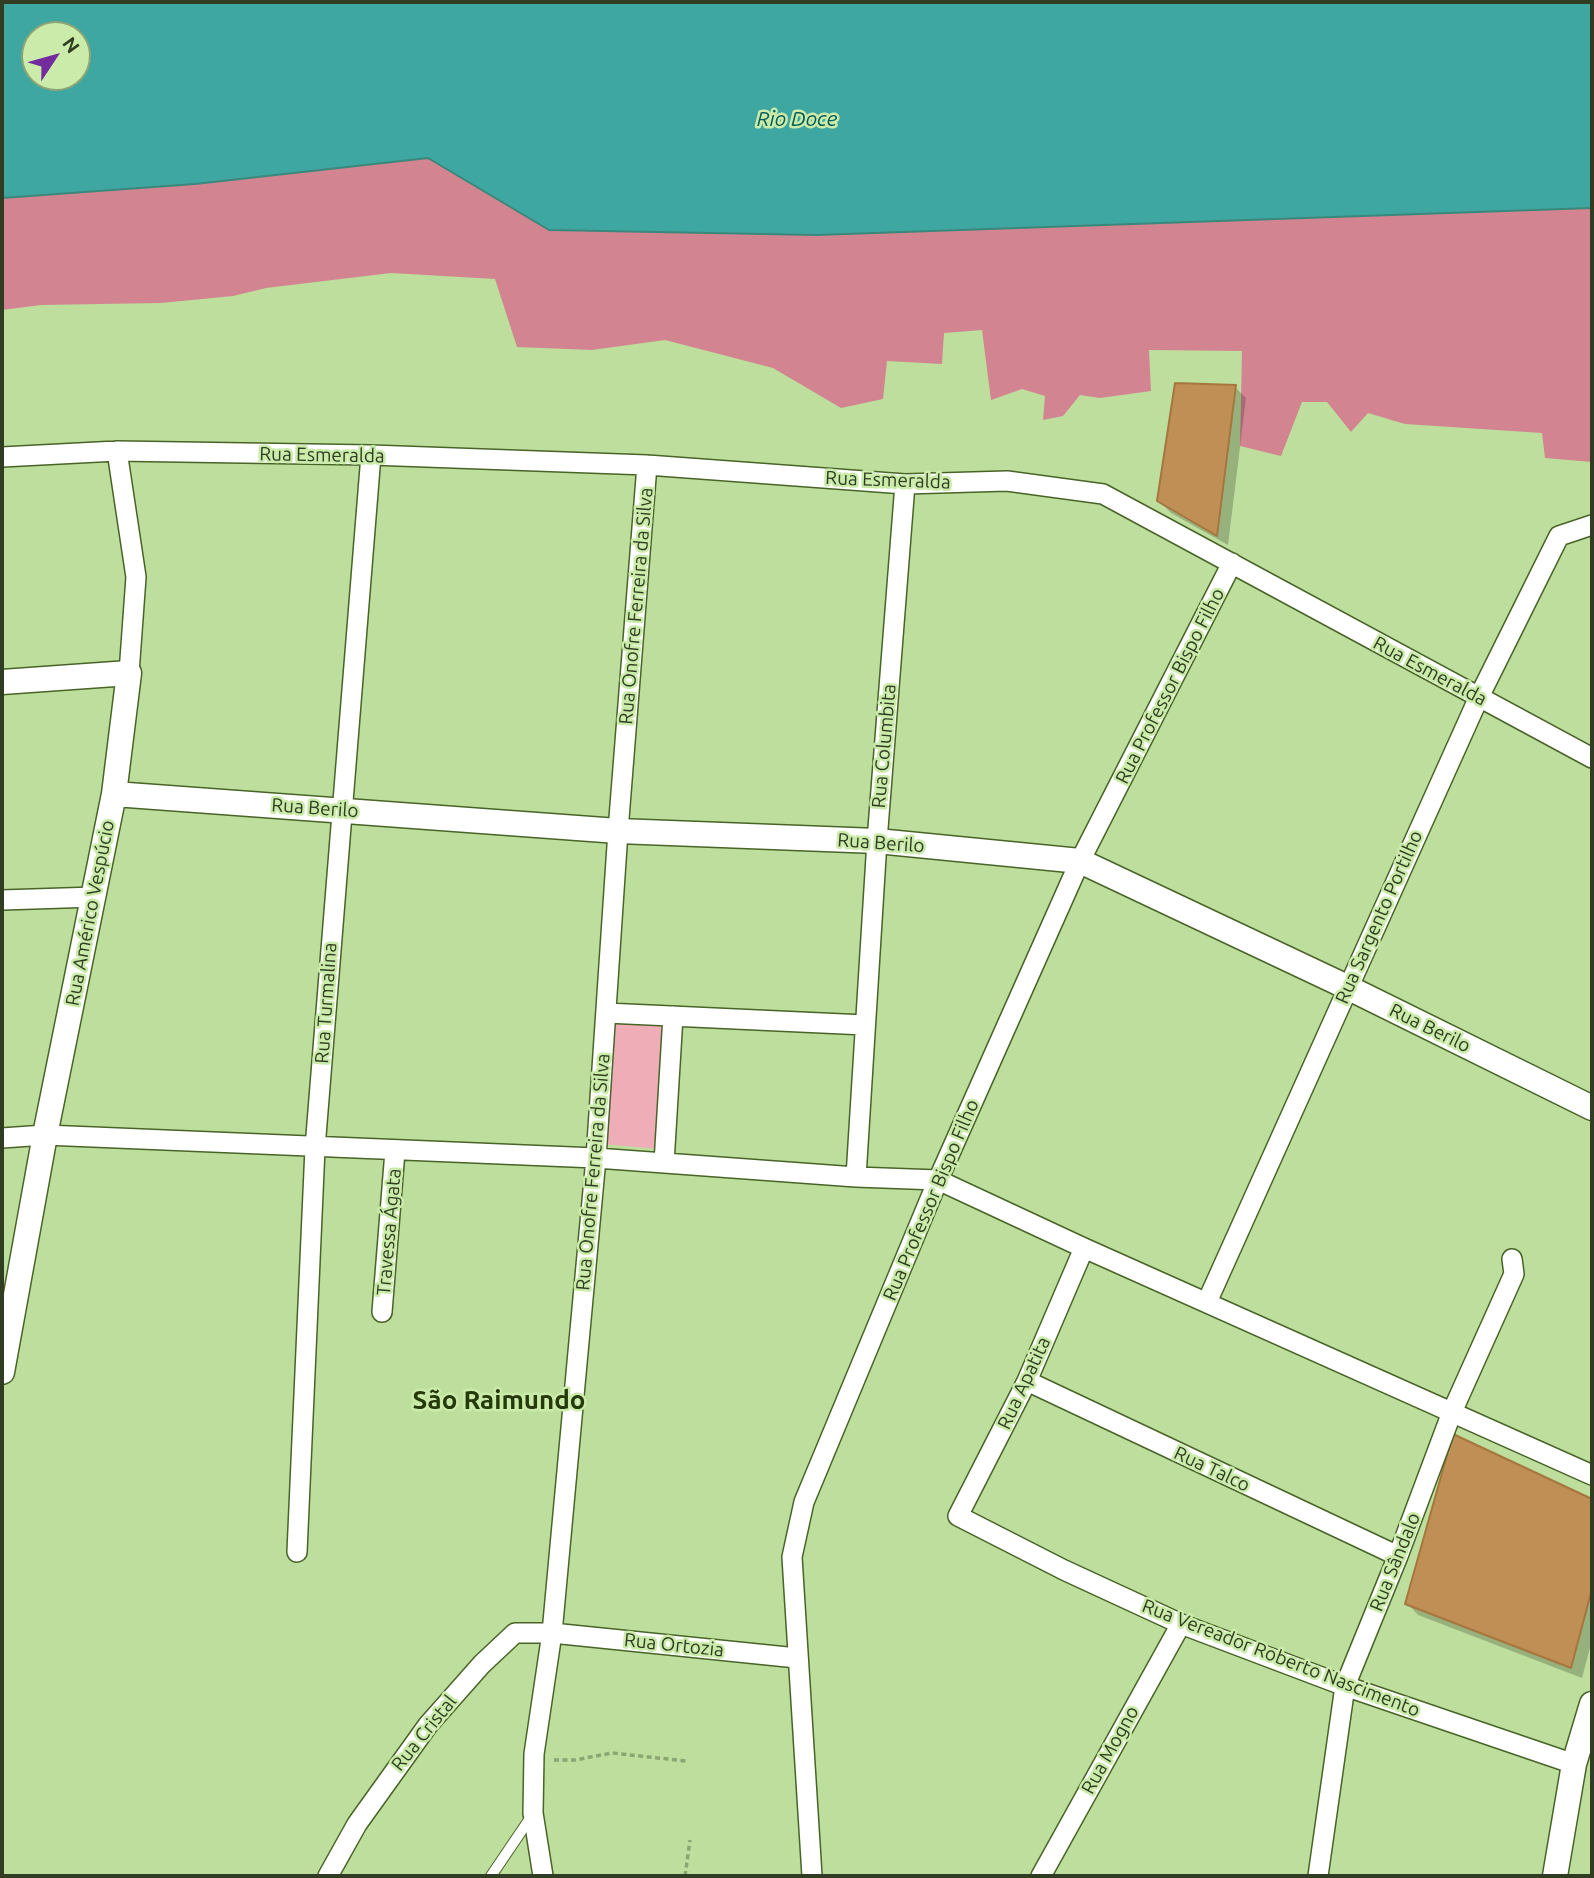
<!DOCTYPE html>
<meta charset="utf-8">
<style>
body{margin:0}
#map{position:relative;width:1594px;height:1878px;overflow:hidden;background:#bdde9d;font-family:Ubuntu,sans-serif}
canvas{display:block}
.frame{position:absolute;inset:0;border:4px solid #303d22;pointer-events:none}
.north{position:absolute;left:21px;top:21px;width:70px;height:70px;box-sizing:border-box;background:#caeba9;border:2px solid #8ca573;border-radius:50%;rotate:54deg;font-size:19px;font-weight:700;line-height:28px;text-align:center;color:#303d22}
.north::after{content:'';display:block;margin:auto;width:24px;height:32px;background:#742b9e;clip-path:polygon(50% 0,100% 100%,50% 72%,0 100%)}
</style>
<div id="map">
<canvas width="1594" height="1878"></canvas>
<div class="frame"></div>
<div class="north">N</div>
</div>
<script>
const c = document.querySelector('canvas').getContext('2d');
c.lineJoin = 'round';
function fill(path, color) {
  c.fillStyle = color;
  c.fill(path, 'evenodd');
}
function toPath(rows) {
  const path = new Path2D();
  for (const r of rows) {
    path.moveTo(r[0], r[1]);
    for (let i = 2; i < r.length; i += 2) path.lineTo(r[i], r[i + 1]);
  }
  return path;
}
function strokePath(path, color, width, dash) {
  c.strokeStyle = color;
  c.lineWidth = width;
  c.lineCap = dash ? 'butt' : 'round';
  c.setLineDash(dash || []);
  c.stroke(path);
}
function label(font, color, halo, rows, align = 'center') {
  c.font = font + ' Ubuntu,sans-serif';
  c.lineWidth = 5;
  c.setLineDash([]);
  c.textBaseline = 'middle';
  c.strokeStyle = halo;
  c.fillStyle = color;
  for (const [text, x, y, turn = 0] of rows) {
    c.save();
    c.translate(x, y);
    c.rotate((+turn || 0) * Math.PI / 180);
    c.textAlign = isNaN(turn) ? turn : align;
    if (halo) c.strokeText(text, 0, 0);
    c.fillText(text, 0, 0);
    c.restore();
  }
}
const green = toPath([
 [609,1016,670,1019,659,1149,602,1144]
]);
const forest = toPath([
 [428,158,549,230,817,235,1592,208,1592,462,1545,458,1542,433,1405,424,1368,413,1351,432,1327,402,1302,402,1281,456,1240,446,1242,351,1149,350,1151,391,1100,398,1080,395,1063,416,1043,420,1045,396,1022,389,991,400,982,330,944,333,942,364,887,361,883,399,841,408,773,368,665,340,592,350,517,347,495,279,391,273,266,288,233,296,161,303,41,305,2,310,2,198,195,184]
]);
const water = toPath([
 [2,2,1592,2,1592,208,817,235,549,230,428,158,195,184,2,198,2,2],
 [35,35,77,35,77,77,35,77,35,35]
]);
const shadow = toPath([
 [1235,387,1246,398,1228,545,1171,513,1159,501],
 [1454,1437,1592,1501,1592,1640,1582,1678,1418,1615,1407,1603]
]);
const building = toPath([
 [1175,383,1236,385,1217,536,1157,501,1175,383],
 [1453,1434,1592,1499,1592,1589,1571,1668,1405,1604,1453,1434]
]);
const path = toPath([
 [554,1760,575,1760,612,1753,686,1761],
 [685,1876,690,1840]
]);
const service = toPath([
 [491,1876,533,1814]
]);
const minor = toPath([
 [117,451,136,577,129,673],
 [2,457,117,451,371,455,647,465,905,484,1007,481,1103,494,1592,758],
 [2,900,95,897],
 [606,1013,865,1025],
 [2,1138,45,1135,596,1158,856,1177,938,1180,1084,1248,1592,1475],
 [664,1163,673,1016],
 [856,1177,877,841,905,484],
 [1084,1248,1027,1381,958,1516,1064,1570,1181,1624,1345,1686,1574,1764],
 [1207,1302,1479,697,1559,536,1592,525],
 [382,1312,395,1151],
 [1027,1381,1398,1556],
 [297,1552,315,1148,371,455],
 [328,1876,357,1824,428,1725,482,1664,515,1633,552,1633,797,1658],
 [543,1876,533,1813,534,1754,552,1633,596,1158,618,831,647,465],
 [812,1876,792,1557,804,1502,938,1180,1080,861,1232,563],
 [1041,1876,1181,1624],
 [1318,1876,1345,1686,1398,1556,1452,1412,1514,1274,1512,1259]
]);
const tertiary = toPath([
 [2,682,129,673,114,794,45,1135,2,1372],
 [114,794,618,831,877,841,1080,861,1347,987,1592,1108],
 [1555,1876,1574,1764,1592,1704]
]);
const streetNames = [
 ["Rua Esmeralda",322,455,1],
 ["Rua Esmeralda",888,480,2],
 ["Rua Onofre Ferreira da Silva",636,606,-85],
 ["Rua Esmeralda",1430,671,28],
 ["Rua Professor Bispo Filho",1170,686,-63],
 ["Rua Columbita",884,746,-85],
 ["Rua Berilo",315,808,4],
 ["Rua Berilo",881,843,4],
 ["Rua Américo Vespúcio",90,913,-79],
 ["Rua Sargento Portilho",1379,917,-66],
 ["Rua Turmalina",326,1003,-86],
 ["Rua Berilo",1430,1028,26],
 ["Rua Onofre Ferreira da Silva",593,1172,-85],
 ["Rua Professor Bispo Filho",931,1200,-67],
 ["Travessa Ágata",389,1232,-85],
 ["Rua Apatita",1024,1383,-65],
 ["Rua Talco",1212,1469,25],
 ["Rua Sândalo",1395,1562,-68],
 ["Rua Ortozia",674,1645,6],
 ["Rua Vereador Roberto Nascimento",1281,1658,21],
 ["Rua Cristal",424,1733,-51],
 ["Rua Mogno",1110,1750,-61]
];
const waterNames = [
 ["Rio Doce",797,119]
];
const districtNames = [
 ["São Raimundo",499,1400]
];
fill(green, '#efadb7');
fill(forest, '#d28591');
fill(water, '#3fa7a1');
strokePath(water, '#3a877b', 2);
fill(shadow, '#0003');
fill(building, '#c08f56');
strokePath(building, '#a5763e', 2);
strokePath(service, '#486427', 12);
strokePath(minor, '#486427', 22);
strokePath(tertiary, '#486427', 27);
strokePath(path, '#8ca673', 3.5, [5, 3.5]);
strokePath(service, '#fff', 10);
strokePath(minor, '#fff', 19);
strokePath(tertiary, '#fff', 24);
label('19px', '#303d22', '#caeba9', streetNames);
label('italic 21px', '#005c58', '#caeba9', waterNames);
label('bold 26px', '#253909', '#caeba9', districtNames);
</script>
